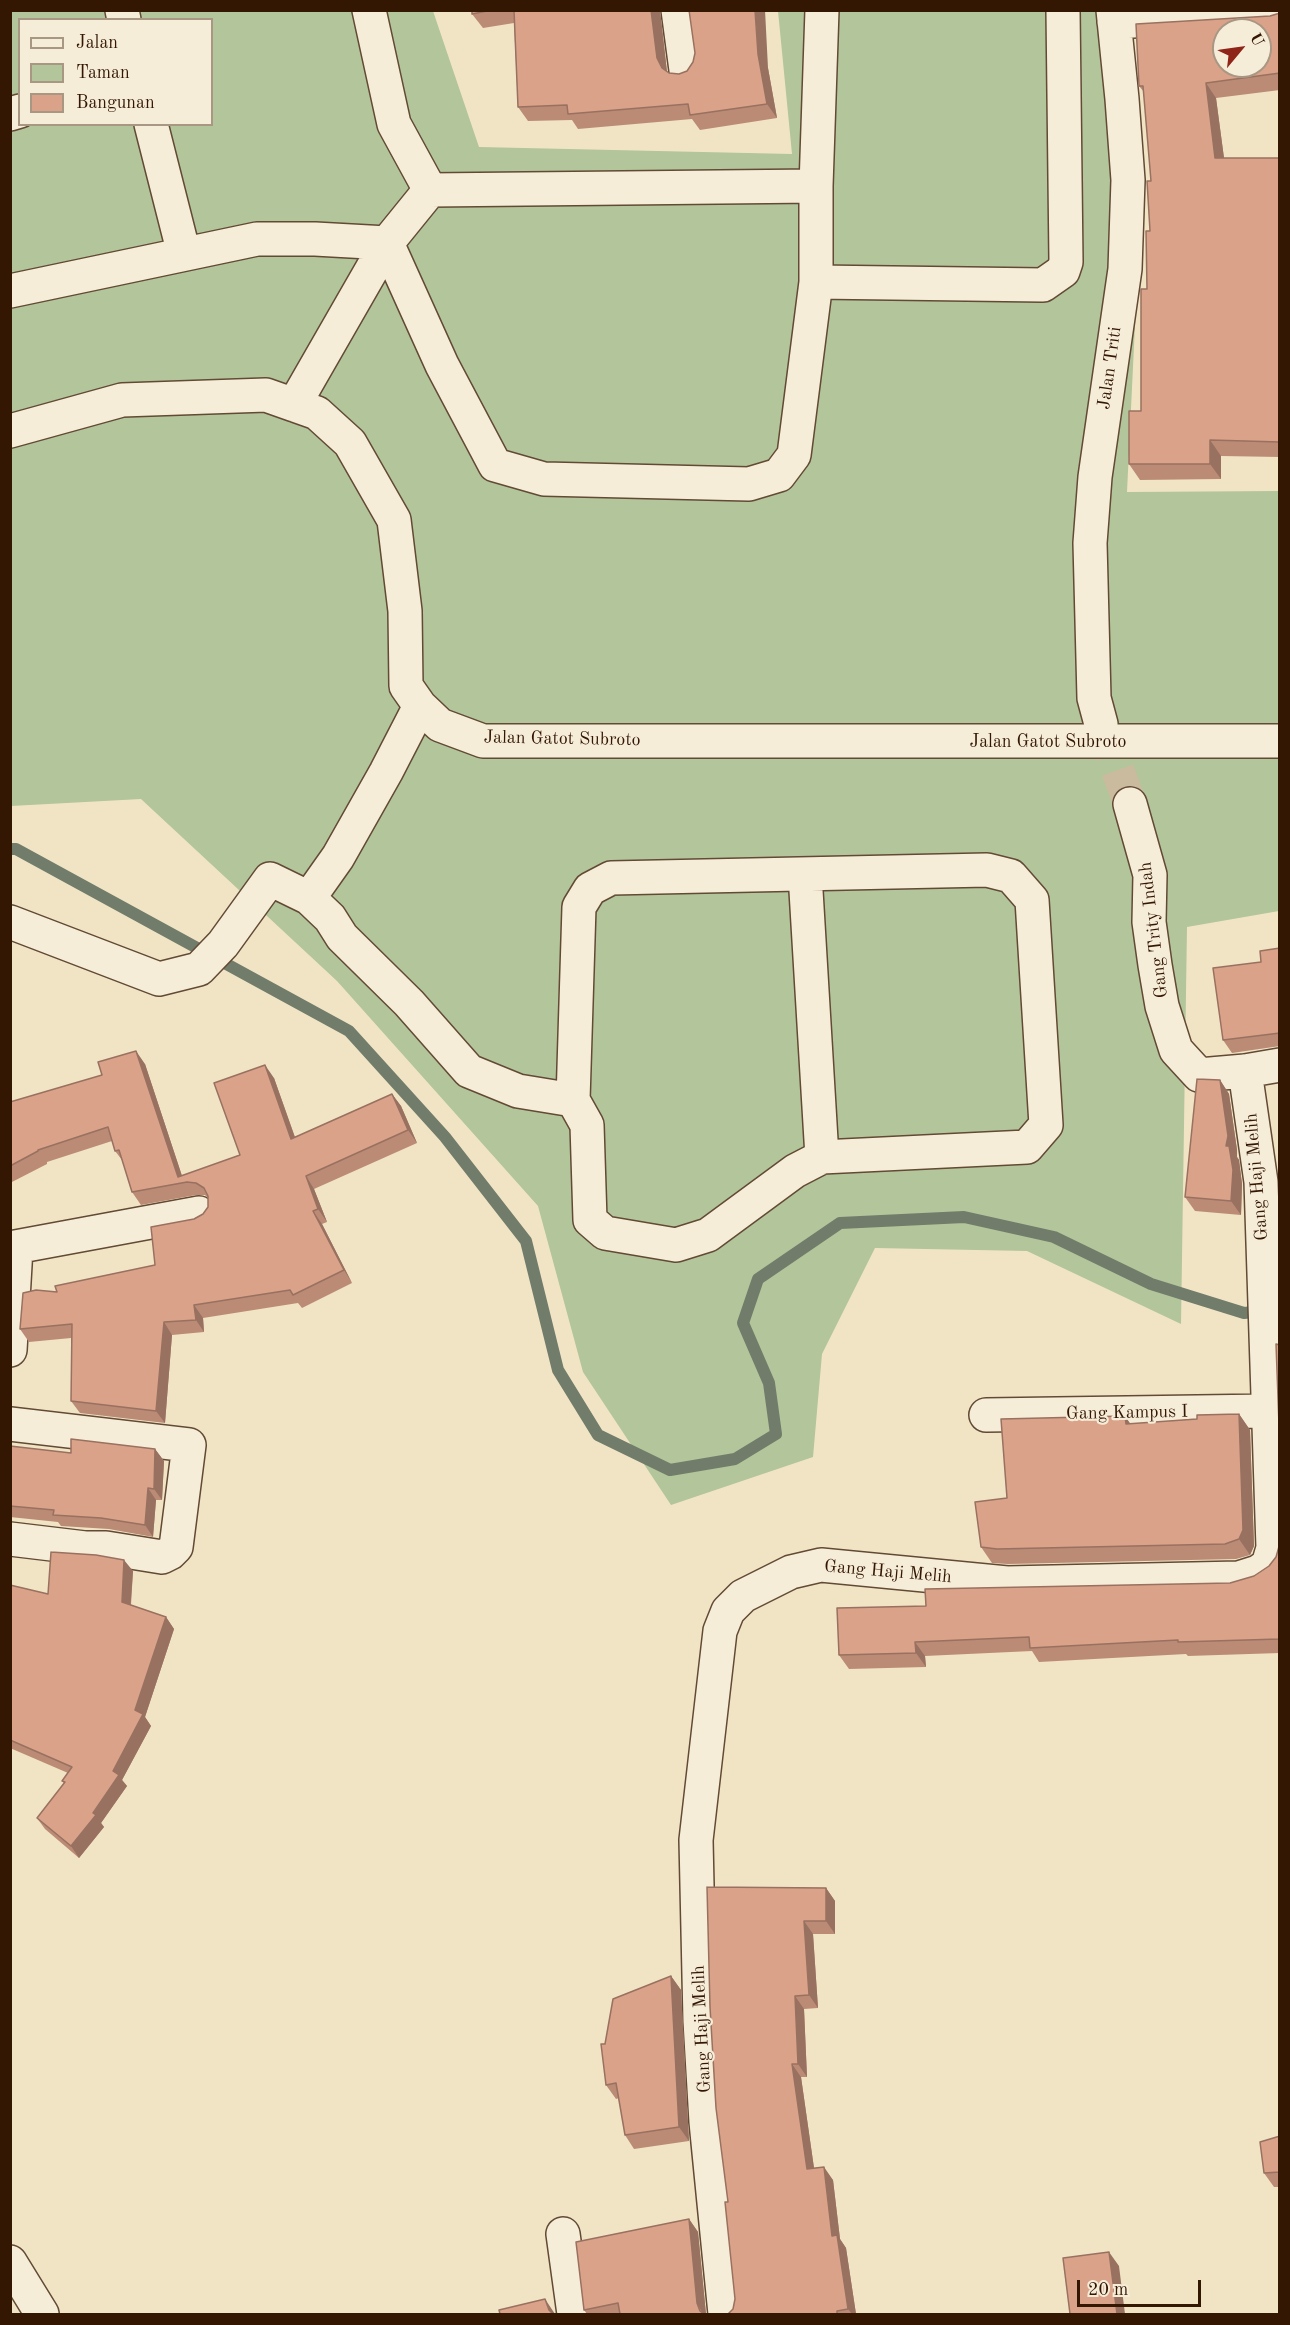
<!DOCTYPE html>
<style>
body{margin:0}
#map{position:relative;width:1290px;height:2325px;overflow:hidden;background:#f1e4c5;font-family:"Old Standard TT",serif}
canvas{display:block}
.frame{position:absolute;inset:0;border:12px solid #331703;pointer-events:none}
.legend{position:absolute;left:18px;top:18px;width:195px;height:108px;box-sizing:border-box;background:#f6edd9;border:2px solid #a89783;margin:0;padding:8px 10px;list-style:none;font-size:18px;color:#331703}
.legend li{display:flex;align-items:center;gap:12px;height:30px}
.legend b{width:30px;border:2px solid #a89783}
.north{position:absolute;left:1212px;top:18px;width:60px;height:60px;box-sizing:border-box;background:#f6edd9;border:2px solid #a89783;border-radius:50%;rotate:61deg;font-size:16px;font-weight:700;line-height:24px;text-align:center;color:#331703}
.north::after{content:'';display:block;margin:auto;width:21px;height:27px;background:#8f2418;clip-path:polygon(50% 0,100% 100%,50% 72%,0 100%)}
.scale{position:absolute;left:1077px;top:2280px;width:124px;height:27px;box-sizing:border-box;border:3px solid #331703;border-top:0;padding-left:8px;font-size:18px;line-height:21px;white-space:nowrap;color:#331703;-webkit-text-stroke:4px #f6edd9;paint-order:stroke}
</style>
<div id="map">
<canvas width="1290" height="2325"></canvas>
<div class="frame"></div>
<ul class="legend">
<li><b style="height:8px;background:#f6edd9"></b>Jalan</li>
<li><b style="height:16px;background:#b3c59a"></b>Taman</li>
<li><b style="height:16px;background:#daa289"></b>Bangunan</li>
</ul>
<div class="north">U</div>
<div class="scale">20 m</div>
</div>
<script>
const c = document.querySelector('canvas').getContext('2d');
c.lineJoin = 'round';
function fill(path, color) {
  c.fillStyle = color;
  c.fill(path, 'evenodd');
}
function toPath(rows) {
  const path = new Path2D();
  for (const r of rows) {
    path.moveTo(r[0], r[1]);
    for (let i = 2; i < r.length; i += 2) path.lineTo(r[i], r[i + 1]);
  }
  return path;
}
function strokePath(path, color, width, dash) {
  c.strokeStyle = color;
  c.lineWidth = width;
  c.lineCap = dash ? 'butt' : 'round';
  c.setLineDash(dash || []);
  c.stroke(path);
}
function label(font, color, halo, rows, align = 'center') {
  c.font = font + ' "Old Standard TT",serif';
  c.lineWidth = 4.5;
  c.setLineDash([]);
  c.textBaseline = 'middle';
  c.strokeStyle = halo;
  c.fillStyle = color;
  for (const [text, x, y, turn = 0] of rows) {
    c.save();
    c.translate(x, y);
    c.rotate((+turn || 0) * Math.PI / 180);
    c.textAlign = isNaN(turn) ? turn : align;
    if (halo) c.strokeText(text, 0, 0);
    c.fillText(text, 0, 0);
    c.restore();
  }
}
const green = toPath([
 [11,11,433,11,479,147,792,154,778,11,1121,11,1143,158,1127,492,1280,491,1279,911,1187,927,1181,1324,1027,1251,875,1248,822,1354,813,1457,671,1505,583,1372,538,1206,337,981,141,799,11,806],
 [20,20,212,20,212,124,20,124]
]);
const stream = toPath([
 [10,849,16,849,349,1031,445,1137,526,1241,558,1370,598,1435,670,1470,735,1459,776,1434,769,1383,743,1323,758,1279,840,1223,964,1217,1054,1237,1151,1284,1244,1313,1263,1311]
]);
const minorTunnel = toPath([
 [1101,724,1130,804]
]);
const minor = toPath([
 [122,10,124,20],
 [369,10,394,124,430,190,816,186,816,282,794,455,779,475,749,484,544,479,495,465,442,365,387,243],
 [678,10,686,70],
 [1114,22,1280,13],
 [10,114,20,111],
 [151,124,184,254],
 [816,186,822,10],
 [816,282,1043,285,1063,271,1066,262,1063,10],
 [10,291,257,239,315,239,387,243],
 [294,405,387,243,430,190],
 [10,431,122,400,266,395,317,413,350,443,394,520,405,611,406,686,420,706,440,725,483,741,1280,741],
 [1101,724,1094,698,1090,543,1095,477,1125,269,1128,180,1122,99,1113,10],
 [1130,804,1150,875,1149,922,1155,965,1162,1006,1176,1050,1199,1075,1245,1071,1280,1065],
 [805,874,822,1157],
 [309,898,338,857,386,772,420,706],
 [10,922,159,979,199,969,223,944,270,879,309,898,330,918,342,937,409,1003,469,1071,518,1091,573,1100,587,1125,590,1220,605,1233,676,1245,708,1235,795,1171,822,1157,1027,1147,1046,1125,1032,900,1011,876,987,870,611,878,590,889,579,907,573,1100],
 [10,1248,199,1213],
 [10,1350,16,1248],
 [986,1415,1268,1411],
 [10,1424,189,1445,176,1547,170,1553,162,1557,106,1548,85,1548,10,1539],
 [563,2234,574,2314],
 [10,2262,42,2314],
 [725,2314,706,2122,700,2021,696,1840,720,1631,728,1611,743,1596,791,1572,821,1565,1007,1583,1239,1578,1258,1572,1268,1565,1273,1548,1261,1182,1245,1071]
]);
const wall = toPath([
 [472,10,660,10,667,72,669,73,679,74,768,68,777,118,700,130,692,119,578,129,572,120,528,121,518,107,514,23,483,28,472,14],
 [1280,13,1280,90,1216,98,1224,158,1280,158,1280,457,1221,456,1221,479,1140,480,1129,464,1141,411,1150,231,1151,181,1144,92,1139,86,1270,16],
 [1280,948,1280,1046,1232,1053,1223,1040,1261,962],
 [145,1064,182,1176,240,1155,274,1078,295,1137,392,1094,401,1106,417,1143,314,1189,327,1222,322,1224,352,1283,302,1308,298,1303,203,1318,204,1332,172,1335,165,1423,80,1413,71,1401,71,1338,29,1342,20,1329,57,1292,155,1265,194,1219,203,1214,208,1207,208,1198,205,1195,196,1195,141,1205,132,1192,122,1160,115,1151,112,1141,47,1162,47,1164,10,1183,10,1102],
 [1220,1080,1229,1094,1237,1150,1237,1157,1239,1160,1242,1184,1241,1215,1195,1211,1185,1197],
 [1239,1414,1250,1430,1254,1546,1250,1555,1236,1559,1008,1564,992,1563,981,1547,1007,1498,1125,1416,1130,1424,1197,1419],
 [10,1446,71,1453,155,1449,164,1461,162,1500,156,1500,153,1537,109,1529,61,1526,58,1522,10,1517],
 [1280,1543,1280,1653,1188,1656,1186,1654,1039,1662,1032,1651,925,1656,926,1667,849,1669,839,1655,926,1606,1230,1583,1254,1576,1269,1566,1276,1557],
 [133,1571,131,1605,166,1617,174,1629,145,1717,151,1726,122,1780,127,1786,101,1823,104,1827,79,1858,45,1829,37,1818,64,1783,62,1781,68,1773,10,1748,10,1585,48,1594],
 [826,1888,835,1901,835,1934,813,1934,818,2008,804,2009,807,2077,801,2077,814,2168,833,2180,840,2239,846,2248,856,2314,728,2314,733,2309,735,2299,728,2202,710,2007],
 [671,1976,681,1990,689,2141,634,2149,625,2135,619,2098,616,2099,606,2085,605,2044],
 [1280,2136,1280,2187,1274,2187,1264,2173],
 [689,2219,698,2232,706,2314,587,2314,584,2310]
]);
const shadedWall = toPath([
 [651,10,660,10,667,72,662,68,657,58],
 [755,10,765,10,768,68,777,118,767,104,758,54],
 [1206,83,1216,98,1226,173,1215,158],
 [1210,440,1221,456,1221,479,1210,464],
 [136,1051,145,1064,184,1182,178,1177],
 [265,1065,274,1078,300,1152,291,1139],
 [1220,1080,1229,1094,1237,1150,1237,1157,1239,1160,1242,1184,1241,1215,1231,1201],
 [392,1094,401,1106,417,1143,408,1130],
 [306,1176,314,1189,327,1222,318,1209],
 [313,1211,322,1224,352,1283,344,1270],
 [194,1305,203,1318,204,1332,196,1320],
 [164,1322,172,1335,165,1423,156,1411],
 [1239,1414,1250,1430,1254,1546,1250,1555,1239,1539],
 [1125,1416,1136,1432,1126,1424],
 [155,1449,164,1461,162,1500,154,1489],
 [148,1488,156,1500,153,1537,145,1525],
 [124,1560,133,1571,130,1613,122,1602],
 [166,1617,174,1629,145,1717,151,1726,122,1780,127,1786,101,1823,104,1827,79,1858,71,1846,93,1813,135,1710],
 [915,1642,925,1656,926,1667,916,1653],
 [826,1888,835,1901,835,1934,826,1921],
 [804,1921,813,1934,818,2008,809,1995],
 [671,1976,681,1990,689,2141,679,2127],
 [795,1996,804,2009,807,2077,798,2064],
 [792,2064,801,2077,816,2182,807,2169],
 [824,2167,833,2180,840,2239,846,2248,856,2314,852,2314,848,2309,832,2236],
 [689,2219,698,2232,706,2314,703,2314,697,2303],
 [1109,2252,1119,2266,1125,2314,1117,2314],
 [545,2299,555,2314,552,2314,549,2310]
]);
const building = toPath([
 [472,10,492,10,472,14,472,10],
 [514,10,651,10,657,58,662,68,669,73,679,74,687,71,693,62,695,53,689,10,755,10,758,54,767,104,690,115,688,104,568,114,567,105,518,107,514,10],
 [1280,13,1280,73,1206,83,1215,158,1280,158,1280,442,1210,440,1210,464,1129,464,1129,411,1141,411,1141,289,1147,289,1146,231,1150,231,1147,181,1151,181,1143,86,1139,86,1136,24,1270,16,1280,13],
 [1224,30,1260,30,1260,66,1224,66,1224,30],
 [1280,948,1280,1033,1223,1040,1213,968,1261,962,1260,951,1280,948],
 [136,1051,178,1177,240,1155,214,1083,265,1065,291,1139,392,1094,408,1130,306,1176,318,1209,313,1211,344,1270,293,1295,290,1290,194,1305,196,1320,164,1322,156,1411,71,1401,72,1324,20,1329,23,1293,36,1290,57,1292,55,1286,155,1265,151,1227,194,1219,203,1214,208,1207,208,1196,204,1188,196,1183,187,1182,132,1192,119,1150,115,1151,108,1127,38,1150,38,1151,10,1166,10,1102,102,1075,98,1062,136,1051],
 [1197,1079,1220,1080,1228,1136,1226,1146,1229,1146,1233,1170,1231,1201,1185,1197,1197,1079],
 [1276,1344,1280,1345,1280,1452,1276,1344],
 [1239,1414,1243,1530,1239,1539,1225,1544,997,1549,981,1547,975,1502,1007,1498,1001,1419,1125,1416,1126,1424,1197,1419,1197,1415,1239,1414],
 [71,1439,155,1449,154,1489,148,1488,145,1525,101,1518,53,1515,54,1510,10,1506,10,1446,71,1453,71,1439],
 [1280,1543,1280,1639,1178,1642,1178,1640,1030,1648,1029,1637,915,1642,916,1653,839,1655,837,1608,926,1606,925,1589,1230,1583,1254,1576,1269,1566,1276,1557,1280,1543],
 [51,1552,96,1555,124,1560,122,1602,166,1617,135,1710,143,1714,113,1771,119,1775,93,1813,96,1815,71,1846,37,1818,65,1782,62,1781,72,1767,10,1740,10,1585,48,1594,51,1552],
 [707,1887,826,1888,826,1921,804,1921,809,1995,795,1996,798,2064,792,2064,807,2169,824,2167,832,2236,837,2235,848,2309,837,2311,837,2314,728,2314,733,2309,735,2299,725,2202,728,2202,716,2108,710,2007,707,1887],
 [671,1976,679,2127,625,2135,616,2083,606,2085,601,2044,605,2044,613,1999,671,1976],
 [1280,2136,1280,2172,1264,2173,1260,2142,1280,2136],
 [689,2219,697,2303,700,2311,704,2314,620,2314,618,2303,584,2310,576,2242,689,2219],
 [1109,2252,1117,2314,1070,2314,1063,2258,1109,2252],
 [545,2299,549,2310,553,2314,500,2314,499,2310,545,2299]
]);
const streetNames = [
 ["Jalan Triti",1110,368,-82],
 ["Jalan Gatot Subroto",562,739,1],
 ["Jalan Gatot Subroto",1048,742],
 ["Gang Trity Indah",1154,930,-97],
 ["Gang Haji Melih",1257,1177,-95],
 ["Gang Kampus I",1127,1413,-1],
 ["Gang Haji Melih",888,1572,5],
 ["Gang Haji Melih",702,2029,-93]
];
fill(green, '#b3c59a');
strokePath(stream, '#717c6a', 12);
strokePath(minorTunnel, '#cbbb9e', 33, [33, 16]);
strokePath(minor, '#624a34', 36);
strokePath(minor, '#f6edd9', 33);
fill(wall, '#bb8b76');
fill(shadedWall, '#997160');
fill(building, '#daa289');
strokePath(building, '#997160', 1.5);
label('18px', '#331703', '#f6edd9', streetNames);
</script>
